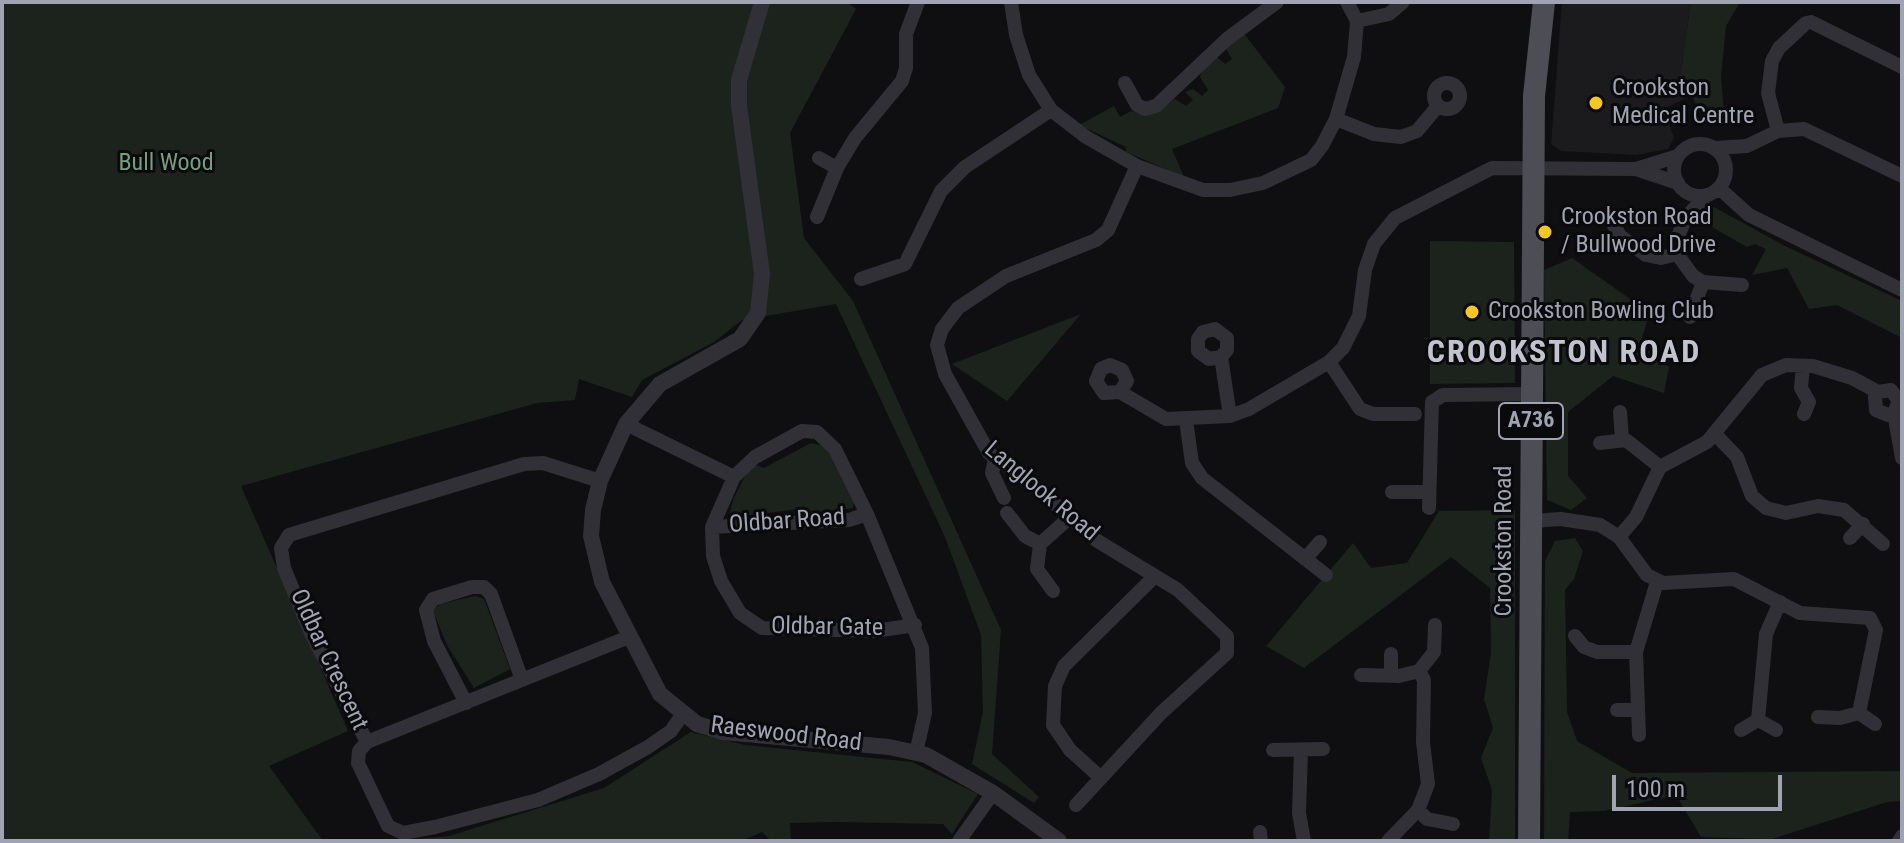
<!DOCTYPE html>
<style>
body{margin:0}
#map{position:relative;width:1904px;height:843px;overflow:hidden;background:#0f0f11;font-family:"Roboto Condensed",sans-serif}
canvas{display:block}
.frame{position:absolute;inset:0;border:4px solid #a0a3b2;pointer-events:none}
.scale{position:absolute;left:1612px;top:775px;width:170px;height:36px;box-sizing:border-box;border:4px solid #a0a3b2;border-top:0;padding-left:10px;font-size:24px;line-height:28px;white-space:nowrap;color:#a0a3b2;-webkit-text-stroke:6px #0a0a0c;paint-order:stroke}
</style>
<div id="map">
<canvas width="1904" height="843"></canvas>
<div class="frame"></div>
<div class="scale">100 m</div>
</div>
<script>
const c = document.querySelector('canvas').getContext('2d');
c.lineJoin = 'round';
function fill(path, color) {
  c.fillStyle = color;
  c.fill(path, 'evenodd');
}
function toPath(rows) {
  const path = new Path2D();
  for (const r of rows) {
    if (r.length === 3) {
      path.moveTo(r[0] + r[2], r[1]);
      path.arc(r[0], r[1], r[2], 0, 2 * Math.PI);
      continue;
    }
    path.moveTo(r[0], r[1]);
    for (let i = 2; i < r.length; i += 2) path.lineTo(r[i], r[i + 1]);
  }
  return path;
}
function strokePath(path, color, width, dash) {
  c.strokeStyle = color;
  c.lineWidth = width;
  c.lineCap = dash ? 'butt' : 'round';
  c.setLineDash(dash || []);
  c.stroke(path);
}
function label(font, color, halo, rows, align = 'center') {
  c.font = font + ' "Roboto Condensed",sans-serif';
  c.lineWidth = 6;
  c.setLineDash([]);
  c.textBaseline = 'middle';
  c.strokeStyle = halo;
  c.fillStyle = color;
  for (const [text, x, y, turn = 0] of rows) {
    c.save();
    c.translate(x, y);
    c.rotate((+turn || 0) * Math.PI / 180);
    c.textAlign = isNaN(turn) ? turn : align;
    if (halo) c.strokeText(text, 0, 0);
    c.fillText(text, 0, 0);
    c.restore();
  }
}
const built = toPath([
 [1562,2,1691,2,1681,72,1692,95,1664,109,1674,138,1668,149,1636,155,1561,151,1551,144]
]);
const green = toPath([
 [2,2,847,2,856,9,790,133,804,238,853,301,1001,630,992,754,1039,797,1034,803,972,764,983,712,981,635,945,537,836,304,742,320,714,342,642,380,632,397,579,379,575,400,537,403,241,486,348,731,269,766,323,841,2,841],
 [1691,2,1740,2,1726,26,1721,77,1724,113,1700,113,1681,72],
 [1242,31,1285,87,1278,108,1172,149,1184,177,1126,152,1126,147,1079,125,1114,106,1120,117,1131,111,1145,115,1155,112,1175,99,1186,106,1193,100,1185,92,1193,89,1202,96,1208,90,1200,77,1202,71,1216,56,1225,64,1232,59,1225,47],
 [1714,207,1785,246,1902,301,1902,338,1837,305,1809,309,1787,268,1752,275,1766,249,1755,244,1747,247,1705,223,1700,218,1705,211],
 [1430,241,1514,242,1515,383,1430,384],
 [1572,258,1650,313,1640,344,1669,367,1664,393,1613,376,1568,412,1568,476,1587,498,1571,510,1547,500,1544,270],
 [1081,314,1007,401,952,364],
 [811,443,829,447,854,500,853,508,810,513,798,509,736,517,730,513,733,500,746,474,755,465,764,468],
 [1515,510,1515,841,1489,841,1492,790,1481,758,1493,728,1484,699,1491,653,1490,588,1451,557,1304,668,1266,646,1353,543,1371,568,1407,563,1439,511],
 [1575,538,1583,551,1574,579,1565,590,1567,712,1577,741,1632,773,1902,771,1902,801,1887,802,1772,839,1701,837,1676,795,1604,811,1570,812,1568,841,1544,841,1545,561,1555,541],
 [475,596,484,599,510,669,474,688,447,645,433,611,440,604],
 [691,732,745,745,912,762,978,794,952,834,943,824,834,822,790,823,791,841,771,841,762,832,741,841,394,841,449,836,604,788]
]);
const minor = toPath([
 [1011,2,1016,35,1029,75,1051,110,1086,137,1137,166,1203,190,1230,190,1263,183,1311,160,1322,146,1336,119,1354,57,1357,21,1347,2],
 [1357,21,1389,14,1403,2],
 [1447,96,13],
 [1125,83,1137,105,1145,109,1156,106,1227,39,1277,2],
 [1336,119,1374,134,1401,137,1417,131,1438,106],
 [1778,131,1768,93,1772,61,1779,48,1806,23,1811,22,1902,67],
 [1700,170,26],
 [1714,148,1747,146,1778,131,1804,129,1902,176],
 [819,158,837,168],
 [1636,169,1678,183],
 [1719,188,1749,215,1902,290],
 [1707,195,1686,217,1679,234,1677,254,1693,276,1703,282,1742,285],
 [817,217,837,168,855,138,902,81,906,68,906,34,918,2],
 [1611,220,1620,236,1646,255,1661,258,1677,254],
 [1605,246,1620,236],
 [861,279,905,264,941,191,965,167,1051,110],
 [1690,317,1703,282],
 [1221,357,1209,359,1198,351,1198,339,1203,332,1215,329,1227,338,1227,350,1221,357,1230,416],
 [1329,362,1360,409,1373,414,1415,414],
 [1803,366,1801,388,1809,402,1804,414],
 [1120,392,1127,381,1122,370,1110,365,1101,369,1096,381,1104,393,1120,392,1166,419,1230,416,1249,409,1329,362,1343,348,1359,316,1365,270,1374,244,1395,218,1492,168,1636,169,1678,156],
 [1620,412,1622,439],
 [1894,413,1902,458],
 [1186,420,1192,463,1202,478,1326,575],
 [626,424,734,477],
 [1715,434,1737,457,1752,496,1766,508,1786,513,1818,506,1844,510,1883,544],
 [1600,443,1626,440,1660,467],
 [995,459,992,473,1004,498],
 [1392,492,1429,492],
 [1429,508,1432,402,1443,395,1531,394],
 [1007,513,1025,536,1040,544],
 [867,514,835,449,817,432,802,431,755,457,734,477,712,527,713,556,721,581,740,613,762,628,875,631,915,625],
 [1532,521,1561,519,1600,525,1619,537,1647,575,1663,583,1734,579,1800,613,1870,618,1876,630,1859,713,1840,718,1818,717],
 [712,527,849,520,867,514,922,648,925,713,916,753],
 [1619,537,1636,517,1660,467,1707,442,1762,375,1786,365,1813,366,1852,378,1878,392,1891,390,1899,401,1894,413,1888,415,1876,410,1875,397,1878,392],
 [1850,538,1863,524],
 [1305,559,1320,542],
 [1053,591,1037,569,1040,544,1069,518],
 [1575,636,1584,647,1597,652,1636,652],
 [629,637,367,742,359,751,358,763,388,826,403,833,435,827,538,800,599,774,648,747,671,731,682,715],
 [1391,654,1391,675],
 [1419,671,1434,652,1435,625],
 [1361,675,1399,676,1419,671,1424,680,1423,742,1428,784,1418,810,1388,841],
 [466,703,434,641,426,610,433,599,472,587,484,587,491,594,522,680],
 [1617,710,1637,710],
 [1859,713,1875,724],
 [1758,720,1766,634,1780,602],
 [1741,730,1758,720,1776,730],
 [1639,735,1636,652,1657,582],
 [367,742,311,633,284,568,281,548,289,535,524,464,543,463,600,481],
 [1273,750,1323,749],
 [1301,750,1299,813,1304,841],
 [1100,777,1070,750,1053,725,1055,686,1064,666,1155,576],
 [1076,805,1161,713,1227,653,1227,636,1178,590,1096,540,1038,489,989,453,945,374,937,345,942,329,958,308,1006,276,1096,240,1108,230,1137,166],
 [1418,810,1427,819,1453,824],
 [1260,832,1261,841],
 [959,841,993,793],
 [1899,841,1902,836]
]);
const tertiary = toPath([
 [762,2,739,80,739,106,762,274,758,313,740,339,660,384,626,424,600,481,593,510,591,536,602,582,660,694,697,724,723,732,889,747,926,755,993,793,1059,841]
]);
const primary = toPath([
 [1529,841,1534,96,1544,2]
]);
const markers = [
 [1596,103,8,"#f7c621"],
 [1545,232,8,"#f7c621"],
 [1472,312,8,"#f7c621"]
];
const shields = [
 [1531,421,64]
];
const shieldNames = [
 ["A736",1531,421]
];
const poiNames = [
 ["Crookston",1612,89],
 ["Medical Centre",1612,117],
 ["Crookston Road",1561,218],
 ["/ Bullwood Drive",1561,246],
 ["Crookston Bowling Club",1488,312]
];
const parkNames = [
 ["Bull Wood",166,164]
];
const streetNames = [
 ["Langlook Road",1041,492,40],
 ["Oldbar Road",787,522,-4],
 ["Crookston Road",1505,541,-90],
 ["Oldbar Gate",827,628,1],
 ["Oldbar Crescent",328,660,65],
 ["Raeswood Road",786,735,7]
];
const districtNames = [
 ["CROOKSTON ROAD",1564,354]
];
fill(built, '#1b1b1e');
fill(green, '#1c231d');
strokePath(minor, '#303036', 14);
strokePath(tertiary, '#303036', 16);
strokePath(primary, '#4c4d55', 22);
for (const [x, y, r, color] of markers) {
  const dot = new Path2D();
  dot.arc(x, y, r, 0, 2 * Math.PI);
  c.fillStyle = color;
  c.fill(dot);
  strokePath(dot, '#0a0a0c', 3);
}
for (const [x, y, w] of shields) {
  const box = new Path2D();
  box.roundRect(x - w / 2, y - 18, w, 36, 6);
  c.fillStyle = '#0a0a0c';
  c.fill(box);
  strokePath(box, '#a0a3b2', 2);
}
label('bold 22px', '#a0a3b2', null, shieldNames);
label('24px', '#a0a3b2', '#0a0a0c', poiNames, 'left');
label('24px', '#769e7c', '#0a0a0c', parkNames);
label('24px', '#a0a3b2', '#0a0a0c', streetNames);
c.letterSpacing = '2px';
label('bold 32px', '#c1c3ce', '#0a0a0c', districtNames);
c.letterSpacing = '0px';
</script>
